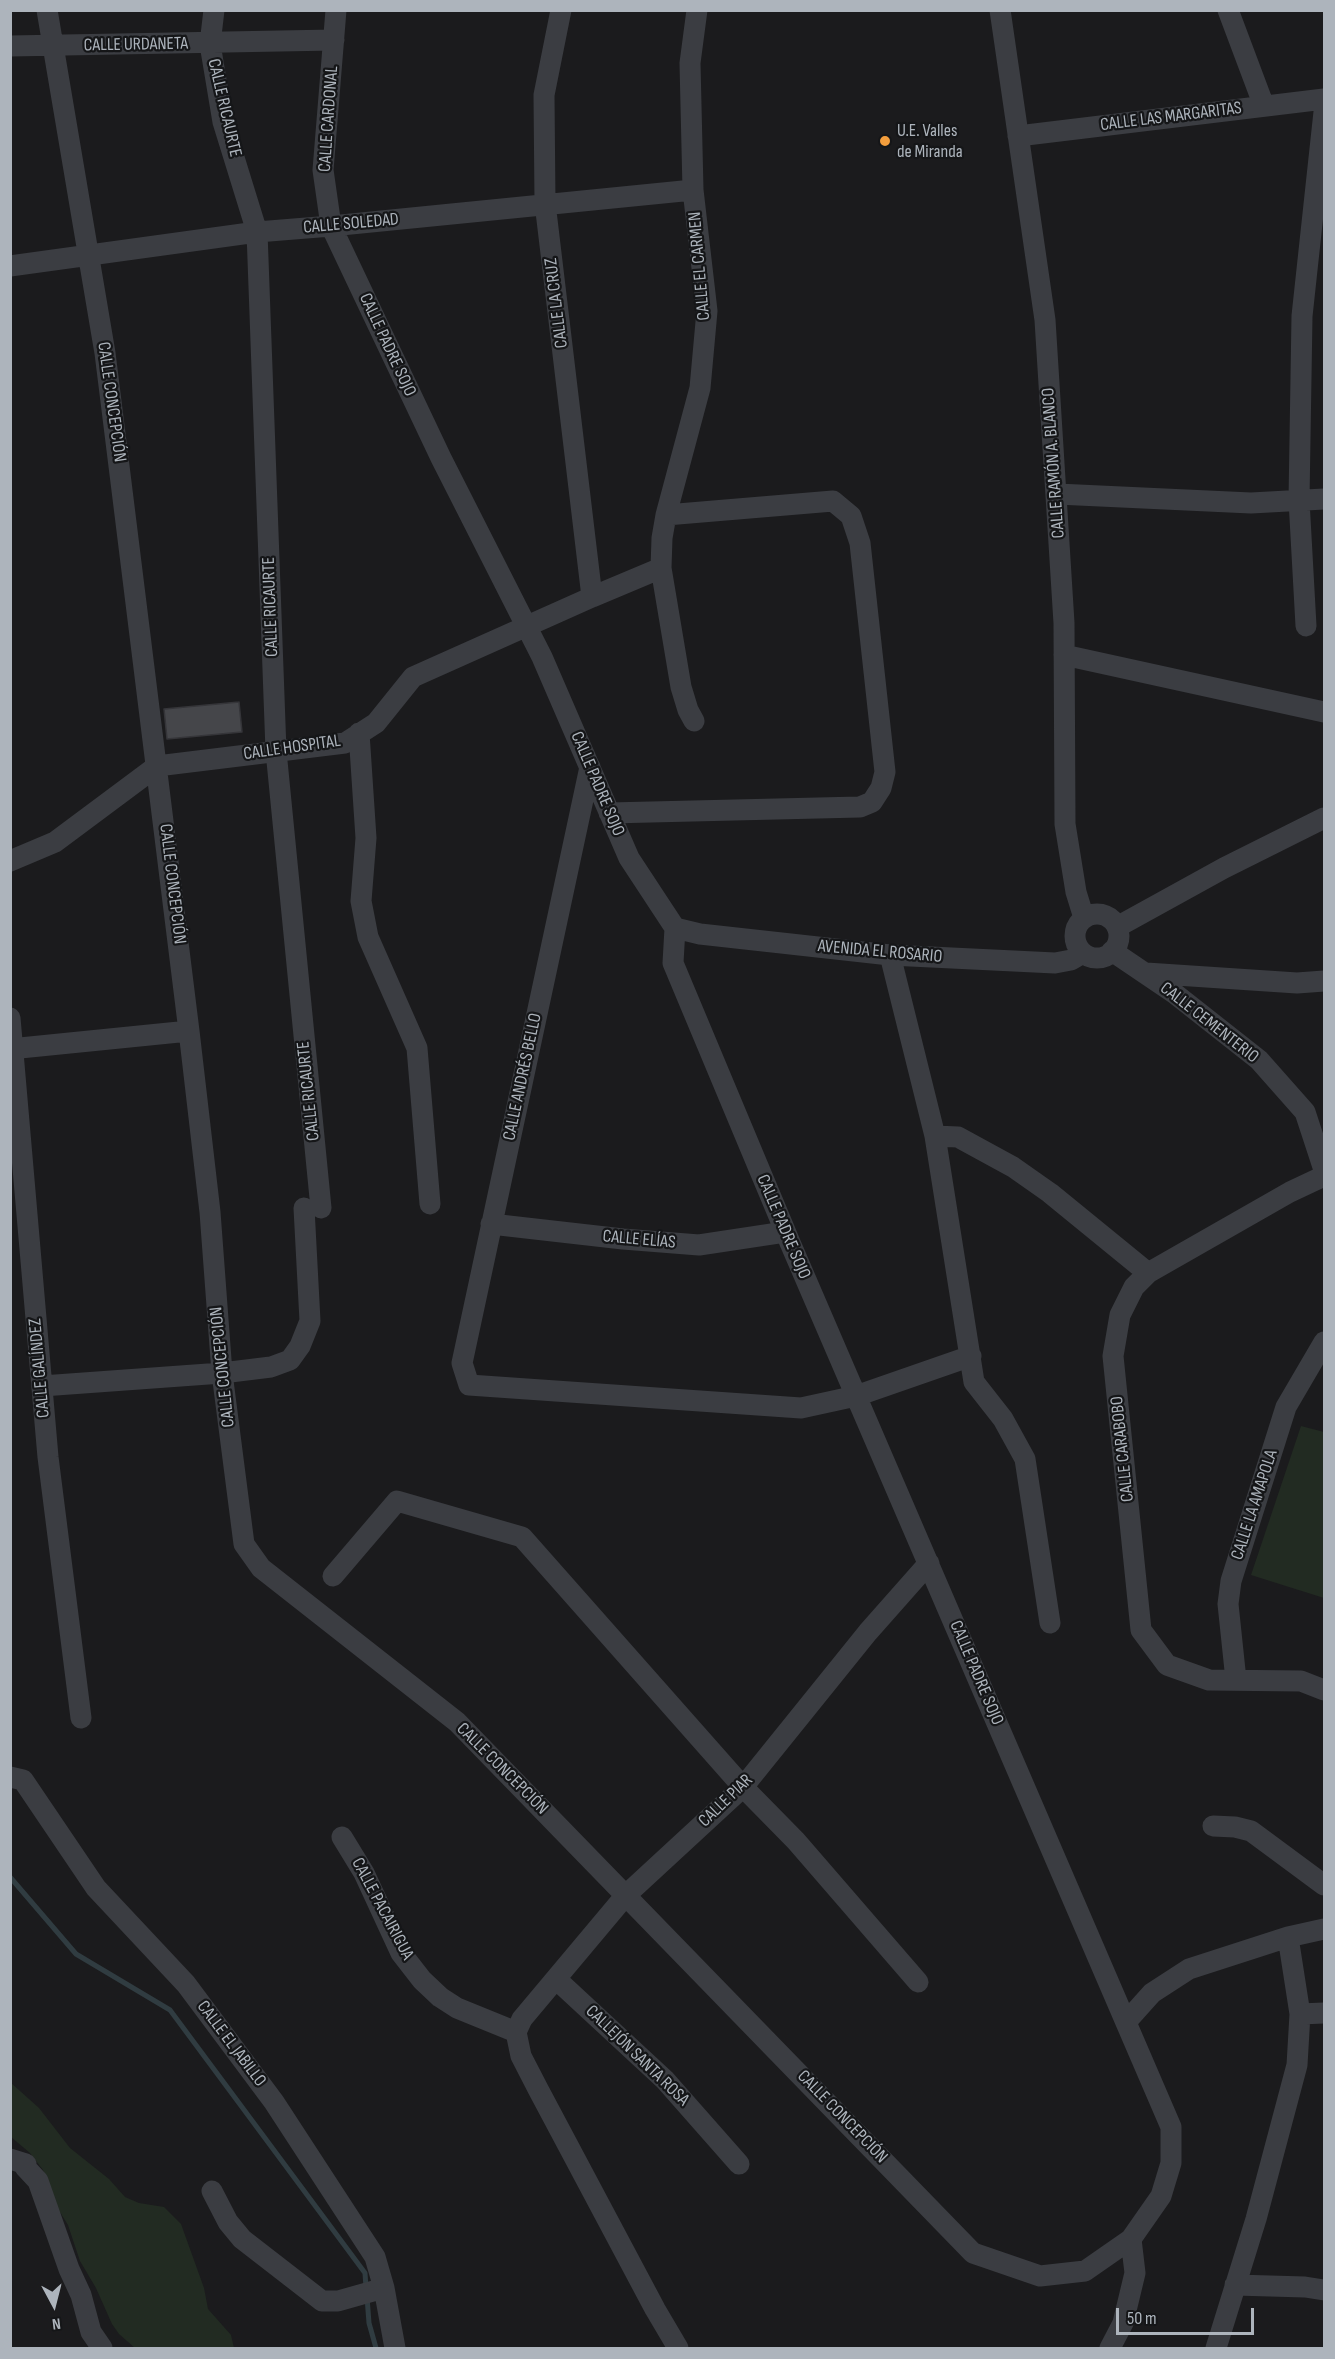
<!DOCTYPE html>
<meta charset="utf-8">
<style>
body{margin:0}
#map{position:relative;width:1335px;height:2359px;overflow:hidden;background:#1b1b1d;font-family:"Sofia Sans Condensed",sans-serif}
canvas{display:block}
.frame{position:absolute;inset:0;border:12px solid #adb4bc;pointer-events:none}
.north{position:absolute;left:24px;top:2275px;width:60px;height:60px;-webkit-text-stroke:4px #151618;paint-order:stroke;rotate:173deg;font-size:16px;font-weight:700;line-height:24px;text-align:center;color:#adb4bc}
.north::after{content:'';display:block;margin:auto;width:21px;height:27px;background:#adb4bc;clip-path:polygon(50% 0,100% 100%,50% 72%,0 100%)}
.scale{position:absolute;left:1116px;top:2308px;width:138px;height:27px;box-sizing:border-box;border:3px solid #adb4bc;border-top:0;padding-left:8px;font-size:18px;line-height:21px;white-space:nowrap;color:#adb4bc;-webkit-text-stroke:4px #151618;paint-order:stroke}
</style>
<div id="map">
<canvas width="1335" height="2359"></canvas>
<div class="frame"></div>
<div class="north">N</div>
<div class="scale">50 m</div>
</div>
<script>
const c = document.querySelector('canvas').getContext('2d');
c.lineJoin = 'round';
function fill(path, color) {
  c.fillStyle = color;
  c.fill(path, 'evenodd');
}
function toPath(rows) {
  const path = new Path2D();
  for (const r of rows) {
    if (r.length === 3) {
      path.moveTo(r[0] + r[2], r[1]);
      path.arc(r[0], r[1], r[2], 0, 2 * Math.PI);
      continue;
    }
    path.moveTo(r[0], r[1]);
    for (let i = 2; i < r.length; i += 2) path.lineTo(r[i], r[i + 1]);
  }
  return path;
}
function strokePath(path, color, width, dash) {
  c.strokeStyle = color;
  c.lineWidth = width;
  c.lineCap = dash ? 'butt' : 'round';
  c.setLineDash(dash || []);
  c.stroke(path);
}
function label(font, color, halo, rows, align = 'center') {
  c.font = font + ' "Sofia Sans Condensed",sans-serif';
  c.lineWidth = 4.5;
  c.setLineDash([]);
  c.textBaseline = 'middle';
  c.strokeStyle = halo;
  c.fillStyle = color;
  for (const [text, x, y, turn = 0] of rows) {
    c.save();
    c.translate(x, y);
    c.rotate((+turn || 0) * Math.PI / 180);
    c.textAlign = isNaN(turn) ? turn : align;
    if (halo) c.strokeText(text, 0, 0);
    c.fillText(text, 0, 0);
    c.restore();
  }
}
const green = toPath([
 [1301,1426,1324,1432,1324,1598,1251,1575],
 [10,2082,39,2108,70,2148,109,2179,125,2197,139,2203,164,2207,181,2224,204,2288,208,2309,231,2335,234,2348,135,2348,119,2334,112,2324,96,2288,80,2261,68,2225,58,2209,43,2170,30,2153,11,2137]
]);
const stream = toPath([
 [10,1877,76,1954,170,2010,365,2273,366,2288],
 [367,2297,369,2323,376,2348]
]);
const building = toPath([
 [239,702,242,732,167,739,164,709,239,702]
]);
const street = toPath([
 [47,10,105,353,189,1031,210,1212,222,1373,244,1544,261,1568,457,1722,973,2253,1040,2276,1085,2271,1131,2239,1161,2196,1171,2163,1171,2127,791,1245,673,963,675,928,629,858,542,657,441,458,331,226,323,170,336,10],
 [214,10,210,44,223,122,257,232,276,751,321,1208],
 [561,10,544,95,545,203,592,597],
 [1000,10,1045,320,1064,623,1065,824,1076,892,1084,918],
 [1228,10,1264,106],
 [10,46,334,40],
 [1018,136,1324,99],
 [10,266,257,232,331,226,693,190],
 [1057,494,1251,503,1324,499],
 [1306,626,1299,500,1302,316,1324,112],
 [1064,655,1324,712],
 [694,721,688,710,681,687,661,568,662,538,666,515,700,388,707,311,693,190,690,63,697,10],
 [359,733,366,838,361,901,368,937,417,1048,430,1204],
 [590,767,462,1363,469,1385,801,1408,856,1396,971,1356],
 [609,813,860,807,872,802,881,788,885,772,860,543,851,516,833,501,666,515],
 [10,861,55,842,157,766,345,743,376,723,413,677,592,597,661,568],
 [1097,936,22],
 [1117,927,1224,868,1324,818],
 [675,928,700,934,890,955,1055,963,1071,960,1083,953],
 [1112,951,1174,993,1259,1060,1305,1112,1324,1170],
 [890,955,935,1136,974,1382,1003,1419,1025,1459,1050,1623],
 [1146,973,1297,983,1324,981],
 [10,1018,48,1457,81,1718],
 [10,1049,189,1031],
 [935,1136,958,1137,1013,1167,1050,1193,1148,1273],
 [1324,1176,1290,1192,1148,1273,1134,1287,1120,1315,1113,1356,1141,1630,1167,1665,1209,1680,1301,1681,1324,1690],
 [491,1224,623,1239,699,1245,785,1232],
 [42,1386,222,1373,271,1367,290,1360,300,1346,310,1321,304,1208],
 [333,1576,397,1501,522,1537,743,1787,796,1841,918,1982],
 [1236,1680,1228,1604,1231,1581,1286,1407,1324,1342],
 [10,1777,23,1780,96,1888,186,1984,274,2102,375,2257,384,2288,395,2348],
 [1213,1826,1235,1827,1251,1831,1324,1885],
 [342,1837,364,1873,401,1953,422,1980,440,1997,457,2008,516,2032],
 [556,1979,665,2080,739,2164],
 [1300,2014,1324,2013],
 [1126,2022,1152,1993,1189,1969,1288,1937,1324,1929],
 [10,2159,26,2164,25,2167,38,2181,69,2269,81,2295,91,2332,102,2348],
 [212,2191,228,2222,242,2239,322,2301,338,2301,384,2288],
 [1235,2285,1305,2287,1324,2290],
 [678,2348,655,2309,538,2089,521,2056,516,2032,522,2019,626,1895,743,1787,868,1632,929,1563],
 [1110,2348,1123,2323,1135,2273,1131,2239],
 [1216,2348,1256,2219,1297,2065,1300,2014,1288,1937]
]);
const markers = [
 [885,141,6,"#f39e3d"]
];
const streetNames = [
 ["CALLE URDANETA",136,45,-1],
 ["CALLE RICAURTE",224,108,77],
 ["CALLE LAS MARGARITAS",1171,117,-7],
 ["CALLE CARDONAL",329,119,-86],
 ["CALLE SOLEDAD",351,224,-5],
 ["CALLE EL CARMEN",700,266,-95],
 ["CALLE LA CRUZ",557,303,-97],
 ["CALLE PADRE SOJO",387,345,65],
 ["CALLE CONCEPCIÓN",111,402,82],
 ["CALLE RAMÓN A. BLANCO",1054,463,-94],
 ["CALLE RICAURTE",271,607,-92],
 ["CALLE HOSPITAL",292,748,-8],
 ["CALLE PADRE SOJO",597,784,67],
 ["CALLE CONCEPCIÓN",172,884,83],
 ["AVENIDA EL ROSARIO",880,952,5],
 ["CALLE CEMENTERIO",1209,1023,38],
 ["CALLE ANDRÉS BELLO",523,1077,-78],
 ["CALLE RICAURTE",309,1091,-96],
 ["CALLE PADRE SOJO",783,1227,67],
 ["CALLE ELÍAS",639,1240,5],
 ["CALLE CONCEPCIÓN",223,1367,-96],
 ["CALLE GALÍNDEZ",40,1368,-95],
 ["CALLE CARABOBO",1123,1449,-96],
 ["CALLE LA AMAPOLA",1255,1505,-72],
 ["CALLE PADRE SOJO",976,1673,67],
 ["CALLE CONCEPCIÓN",502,1769,45],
 ["CALLE PIAR",726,1801,-44],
 ["CALLE PACAIRIGUA",382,1909,62],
 ["CALLE EL JABILLO",231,2044,53],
 ["CALLEJÓN SANTA ROSA",637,2056,44],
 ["CALLE CONCEPCIÓN",842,2117,46]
];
const poiNames = [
 ["U.E. Valles",897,131],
 ["de Miranda",897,152]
];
fill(green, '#222b22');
strokePath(stream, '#303c41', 5);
fill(building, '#45464a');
strokePath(building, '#353539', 1.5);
strokePath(street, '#3b3d42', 21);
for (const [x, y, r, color] of markers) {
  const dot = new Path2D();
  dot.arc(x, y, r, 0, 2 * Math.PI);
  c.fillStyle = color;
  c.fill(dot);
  strokePath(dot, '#151618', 2);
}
label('18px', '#adb4bc', '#151618', streetNames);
label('18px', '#adb4bc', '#151618', poiNames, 'left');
</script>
